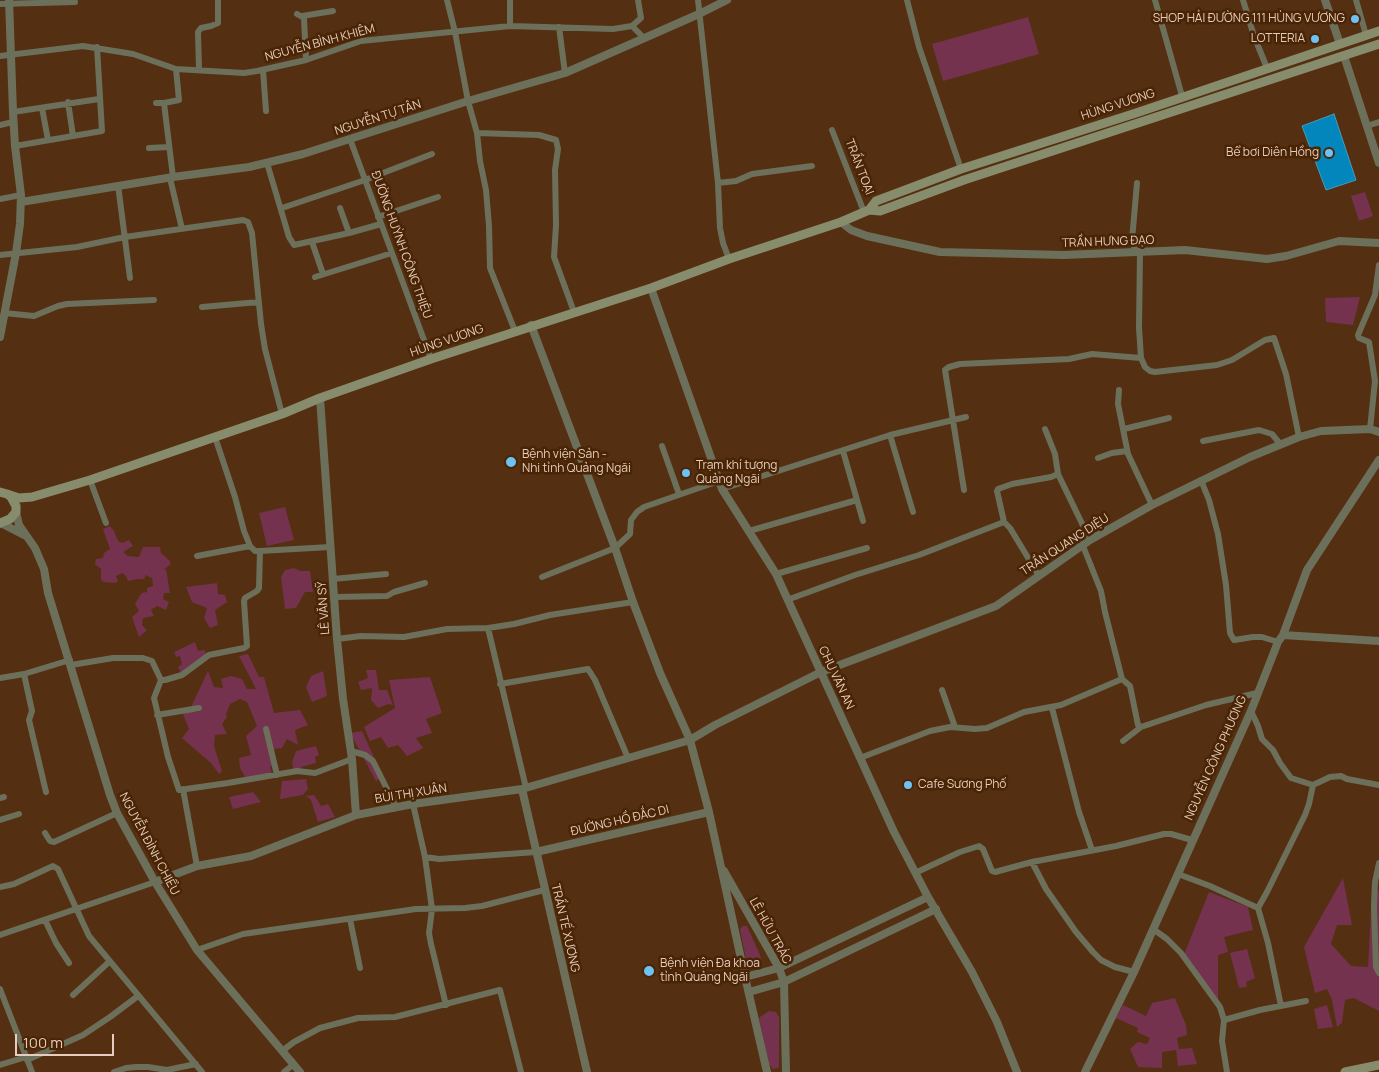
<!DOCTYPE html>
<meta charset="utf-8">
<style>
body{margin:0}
#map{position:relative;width:1379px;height:1072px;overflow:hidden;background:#552f11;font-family:Manrope,sans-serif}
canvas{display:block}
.scale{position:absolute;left:15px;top:1034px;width:99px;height:22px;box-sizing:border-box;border:2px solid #e6cdbd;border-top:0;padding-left:6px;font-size:15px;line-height:18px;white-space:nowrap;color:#e6cdbd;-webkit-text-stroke:4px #4a2505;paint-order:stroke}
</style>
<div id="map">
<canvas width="1379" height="1072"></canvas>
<div class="scale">100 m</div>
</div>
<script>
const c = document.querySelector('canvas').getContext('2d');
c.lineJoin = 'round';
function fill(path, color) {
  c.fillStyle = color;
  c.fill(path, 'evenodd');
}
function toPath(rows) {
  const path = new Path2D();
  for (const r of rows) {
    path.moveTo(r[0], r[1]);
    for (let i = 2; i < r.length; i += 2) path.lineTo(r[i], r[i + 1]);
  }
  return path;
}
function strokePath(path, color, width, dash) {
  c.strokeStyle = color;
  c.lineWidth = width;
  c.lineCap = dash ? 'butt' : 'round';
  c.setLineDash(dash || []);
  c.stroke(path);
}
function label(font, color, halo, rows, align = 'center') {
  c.font = font + ' Manrope,sans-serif';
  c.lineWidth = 5;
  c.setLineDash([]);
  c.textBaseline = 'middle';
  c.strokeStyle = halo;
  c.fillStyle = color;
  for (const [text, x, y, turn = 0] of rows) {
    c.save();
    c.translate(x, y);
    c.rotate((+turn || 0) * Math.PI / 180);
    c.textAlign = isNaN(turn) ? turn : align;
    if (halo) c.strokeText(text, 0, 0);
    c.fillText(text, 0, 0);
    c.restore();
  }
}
const green = toPath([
 [1028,17,1039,54,943,81,932,44],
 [1365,192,1373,216,1359,221,1351,196],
 [1360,297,1353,325,1326,322,1325,298],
 [285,507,294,540,267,546,259,513],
 [110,526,114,531,118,541,122,543,129,540,133,546,123,552,128,556,139,557,143,547,160,547,161,553,169,560,171,564,163,570,166,569,170,593,164,593,163,599,169,602,166,610,157,606,151,610,154,616,143,618,142,625,147,630,139,637,132,617,139,611,135,604,139,597,142,593,147,592,147,588,153,586,152,578,146,575,144,579,138,579,128,581,126,576,122,573,116,576,118,581,115,583,104,582,101,580,101,569,95,564,96,559,103,558,104,553,110,549,103,529],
 [294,568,300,571,310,571,313,592,305,592,296,608,285,609,281,577,285,570],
 [217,583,218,594,225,595,227,602,215,610,218,625,210,628,204,618,207,608,192,602,186,587],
 [195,642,198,651,205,650,206,657,182,676,178,667,182,664,180,656,176,657,174,652],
 [248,654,259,677,264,677,274,713,300,710,308,725,295,730,298,745,287,739,282,748,274,749,276,765,270,767,273,776,248,782,240,768,239,758,251,755,246,736,257,726,247,702,240,699,230,704,226,714,227,717,222,724,227,734,215,735,214,746,222,771,219,774,211,763,182,738,189,729,182,712,199,712,198,707,191,707,208,671,214,687,223,688,221,679,231,676,242,679,247,689,256,689,239,656],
 [366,670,376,670,379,690,387,690,393,705,389,704,378,708,371,700,372,688,361,690,358,682,368,678],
 [323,671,327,696,312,702,306,687,311,676],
 [430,677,442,713,426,719,432,733,416,738,423,748,407,756,398,745,388,748,381,737,370,741,364,727,395,708,389,680],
 [362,731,383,777,376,781,350,733],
 [316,746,319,755,315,757,316,763,301,767,303,773,294,773,292,762,296,751],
 [306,779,308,789,303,795,280,799,282,781],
 [253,792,261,802,233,809,229,797],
 [314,795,321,806,328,804,335,817,318,822,311,800,306,796],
 [1343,878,1352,925,1337,925,1331,944,1351,966,1368,967,1372,892,1379,891,1379,1011,1354,998,1345,1000,1342,1023,1337,1027,1332,1000,1327,989,1315,993,1304,947],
 [1209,892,1248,907,1253,930,1224,937,1228,952,1218,955,1218,1005,1183,957],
 [743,926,747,926,760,955,761,960,757,964,751,965,747,964,740,929],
 [1247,949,1255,978,1246,982,1247,987,1239,988,1230,953],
 [1175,998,1186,1025,1187,1035,1177,1038,1179,1049,1192,1048,1197,1064,1178,1066,1176,1050,1162,1052,1162,1068,1138,1067,1130,1049,1138,1042,1147,1044,1150,1038,1137,1032,1138,1028,1116,1018,1123,1005,1146,1016,1152,1003],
 [1327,1005,1333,1027,1318,1029,1314,1009],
 [769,1011,776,1012,779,1017,779,1065,778,1068,773,1069,769,1064,759,1019,760,1017]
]);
const water = toPath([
 [1334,114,1356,180,1326,190,1302,126,1334,114]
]);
const minor = toPath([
 [447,0,455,32,468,101,477,133,480,161,486,190,489,226,490,268,515,331],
 [698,0,718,183,720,228,723,243,729,259],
 [907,0,919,47,961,169],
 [1155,0,1182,96],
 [1243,0,1254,36,1267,68],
 [1356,0,1366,35],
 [0,4,75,2],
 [297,14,304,18,306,60],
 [302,16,333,11],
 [510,26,510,0],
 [632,26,641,18,638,0],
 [559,27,565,73],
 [0,56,83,46,133,54,176,69,244,73,257,71,306,60,361,41,510,26,613,29,632,26,644,38],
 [199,70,198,32,201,28,211,26,218,23,218,0],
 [263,70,266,111],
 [68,102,73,136],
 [156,103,164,103],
 [42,108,48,140],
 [13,112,99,99],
 [0,125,13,122],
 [1367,126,1379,122],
 [832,130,864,212],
 [477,133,539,135,556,140,558,149,555,170,556,225,554,257,574,312],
 [350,139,431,359],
 [15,146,102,131,97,47],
 [149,148,169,147],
 [267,163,289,237,294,245,349,233,381,224],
 [173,177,164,103,179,100,176,69],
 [170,178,182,229],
 [718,183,736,181,752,174,812,166],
 [118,185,130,278],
 [0,199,21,195],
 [282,208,365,180,432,154],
 [340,208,349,233],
 [378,217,438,197],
 [312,242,323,274],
 [1140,252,1139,328,1141,358,1145,367,1150,371,1155,372,1217,365,1232,360,1265,340,1274,338,1286,374,1299,437],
 [1136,253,1132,240,1137,183],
 [0,255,77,247,125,237,243,220,248,222,252,233,261,324,265,349,282,414],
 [315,277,392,253],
 [202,307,259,302],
 [4,313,34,316,58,306,67,304,154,300],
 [1119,390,1118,404,1128,454,1152,505],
 [1045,429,1055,454,1058,474,1090,540],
 [1124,429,1169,418],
 [1370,429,1375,381,1369,342,1359,338,1358,335,1375,295,1379,265],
 [890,435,913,512],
 [1203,441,1259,430,1272,434,1281,445],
 [662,446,679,494],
 [843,451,863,521],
 [1098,458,1112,453,1127,451],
 [90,480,106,523],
 [1201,480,1209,500,1218,534,1226,585,1230,633,1234,640,1253,637,1262,637,1278,642],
 [722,489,890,435,966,417],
 [964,490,945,370,949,367,960,364,1069,359,1092,354,1141,358],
 [1004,522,997,491,998,489,1012,484,1051,477,1058,474],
 [749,531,857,500],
 [1083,546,1101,591,1105,612,1122,679],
 [260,551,330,547],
 [197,556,250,546],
 [776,574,867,548],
 [542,577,615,548,630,534,631,520,637,512,644,507,719,481],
 [333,579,386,574],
 [334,597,387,596,394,592,425,583],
 [787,600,855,575,919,555,1004,522,1010,528,1039,576],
 [488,628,526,788],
 [337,639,361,636,404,637,447,629,488,628,514,624,550,615,633,602],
 [71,665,113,658,143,658,152,661,161,680,165,680,182,675,209,655,244,648,247,646,244,601,245,598,257,591,259,588,260,551,255,551,250,546,244,531,235,497,215,437],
 [24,674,32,711,29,720,46,792],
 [0,678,24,674,70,660],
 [161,680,154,698,168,757,179,790,228,783,297,771,315,773,352,759],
 [500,684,588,669,595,680,628,758],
 [942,690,955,727],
 [1052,708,1079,812,1092,850],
 [1251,711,1258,726,1262,739,1273,750,1280,763,1291,778,1313,785,1330,777,1341,776,1347,779,1379,785],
 [157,715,199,708],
 [266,729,277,775],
 [1123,741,1141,727],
 [351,751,365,755,373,761,396,807],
 [860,758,930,731,950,727,975,729,987,728,1024,712,1061,705,1122,679,1130,686,1138,725,1141,727,1206,705,1257,693],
 [183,789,197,866],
 [0,798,4,797],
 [413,804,425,857,432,909,429,933,431,944,446,1005],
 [0,820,19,814],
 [45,833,50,841,54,842,117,813],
 [425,857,439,859,536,852],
 [1032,862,1046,889,1076,932,1093,952,1101,960,1115,967,1134,972],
 [1379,863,1375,882,1374,907,1376,967,1379,973],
 [915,873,960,852,979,846,983,849,992,871,995,872,1032,862,1116,846,1164,834,1171,834,1192,840],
 [1178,874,1210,886,1258,908,1268,943,1281,1006],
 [0,887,14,884,53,866,58,869,89,936,202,1072],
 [1258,908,1267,892,1305,815,1309,804,1313,785],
 [350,919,360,968],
 [45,920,56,943,69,963],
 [1153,929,1167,939,1181,953,1220,1007,1224,1020,1222,1041,1227,1072],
 [0,935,155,882],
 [197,950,243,934,416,909,465,908,482,906,544,890],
 [0,989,32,1072],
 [73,995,109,962],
 [1224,1020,1260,1010,1306,1001],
 [282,1051,294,1042,320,1028,358,1018,395,1017,500,990,521,1072],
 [27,1060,83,1035,110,1017,138,996],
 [0,1065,26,1057],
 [114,1072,126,1068,136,1067,148,1067,167,1070,196,1064],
 [284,1072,294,1064]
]);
const tertiary = toPath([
 [1325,0,1340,44],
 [1344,56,1379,163],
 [21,202,173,177,249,167,303,154,468,101,565,73,699,14,727,0],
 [841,222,851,230,867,236,940,252,1064,255,1185,250,1267,259,1286,256,1339,241,1379,243],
 [651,288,722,489,776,574,894,832,928,897,972,972,997,1022,1017,1072],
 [531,325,615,548,633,602,660,673,690,740,709,812,745,977,767,1072],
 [0,337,16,253,20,224,21,195,15,146,13,112,9,0],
 [320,398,337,639,343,699,352,759,356,815],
 [16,512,19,525,35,548,44,569,48,593,110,795,117,813,155,882,197,950,300,1072],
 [0,524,1,523,24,535],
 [1283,635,1379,641],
 [522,789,587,1072],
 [536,852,709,812],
 [724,871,779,968,784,982,786,1072],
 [155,882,197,866,251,856,356,815,413,804,522,789,690,740,715,725,821,672,996,606,1090,540,1152,505,1250,457,1299,437,1321,431,1370,429,1379,432],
 [745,977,779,968,928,897],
 [749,992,784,982,936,909],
 [1085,1072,1134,972,1251,711,1278,642,1283,635,1307,570,1379,460]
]);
const secondary = toPath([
 [869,210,880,211,964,180,1379,44],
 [0,492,7,494,11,497,16,506,16,512,10,519,0,523],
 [7,494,19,498,32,497,90,480,215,437,282,414,320,398,431,359,651,288,729,259,841,222,869,210,876,201,961,169,1136,113,1379,31],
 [1345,1072,1379,1065]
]);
const markers = [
 [1355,19,5,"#6ec2f3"],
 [1315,39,5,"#6ec2f3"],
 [1329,153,5,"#6ec2f3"],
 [511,462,6,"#6ec2f3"],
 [686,473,5,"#6ec2f3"],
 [908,785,5,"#6ec2f3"],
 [649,971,6,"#6ec2f3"]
];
const poiNames = [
 ["SHOP HẢI ĐƯỜNG 111 HÙNG VƯƠNG",1345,19,"right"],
 ["LOTTERIA",1305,39,"right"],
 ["Bể bơi Diên Hồng",1319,153,"right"],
 ["Bệnh viện Sản -",522,455],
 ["Nhi tỉnh Quảng Ngãi",522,469],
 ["Trạm khí tượng",696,466],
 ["Quảng Ngãi",696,480],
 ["Cafe Sương Phố",918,785],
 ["Bệnh viện Đa khoa",660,964],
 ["tỉnh Quảng Ngãi",660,978]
];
const streetNames = [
 ["NGUYỄN BÌNH KHIÊM",320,43,-15],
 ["HÙNG VƯƠNG",1118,105,-18],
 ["NGUYỄN TỰ TÂN",378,118,-18],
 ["TRẦN TOẠI",859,167,69],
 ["TRẦN HƯNG ĐẠO",1108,242,-2],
 ["ĐƯỜNG HUỲNH CÔNG THIỆU",401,245,70],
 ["HÙNG VƯƠNG",447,341,-19],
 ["TRẦN QUANG DIỆU",1065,545,-33],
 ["LÊ VĂN SỸ",324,608,-94],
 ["CHU VĂN AN",836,678,65],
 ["NGUYỄN CÔNG PHƯƠNG",1216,758,-66],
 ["BÙI THỊ XUÂN",411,794,-9],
 ["ĐƯỜNG HỒ ĐẮC DI",620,821,-13],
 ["NGUYỄN ĐÌNH CHIỂU",149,844,62],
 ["TRẦN TẾ XƯƠNG",565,928,77],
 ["LÊ HỮU TRÁC",770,931,61]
];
fill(green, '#74324e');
fill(water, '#0386bc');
strokePath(water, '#479bbc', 1);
strokePath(minor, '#6c705b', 6);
strokePath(tertiary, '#6c705b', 8);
strokePath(secondary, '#878d6c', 9);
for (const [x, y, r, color] of markers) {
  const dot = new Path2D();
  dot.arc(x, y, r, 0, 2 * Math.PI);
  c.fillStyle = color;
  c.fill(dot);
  strokePath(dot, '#4a2505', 2);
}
label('12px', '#e6cdbd', '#4a2505', poiNames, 'left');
label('12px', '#e6cdbd', '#4a2505', streetNames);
</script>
